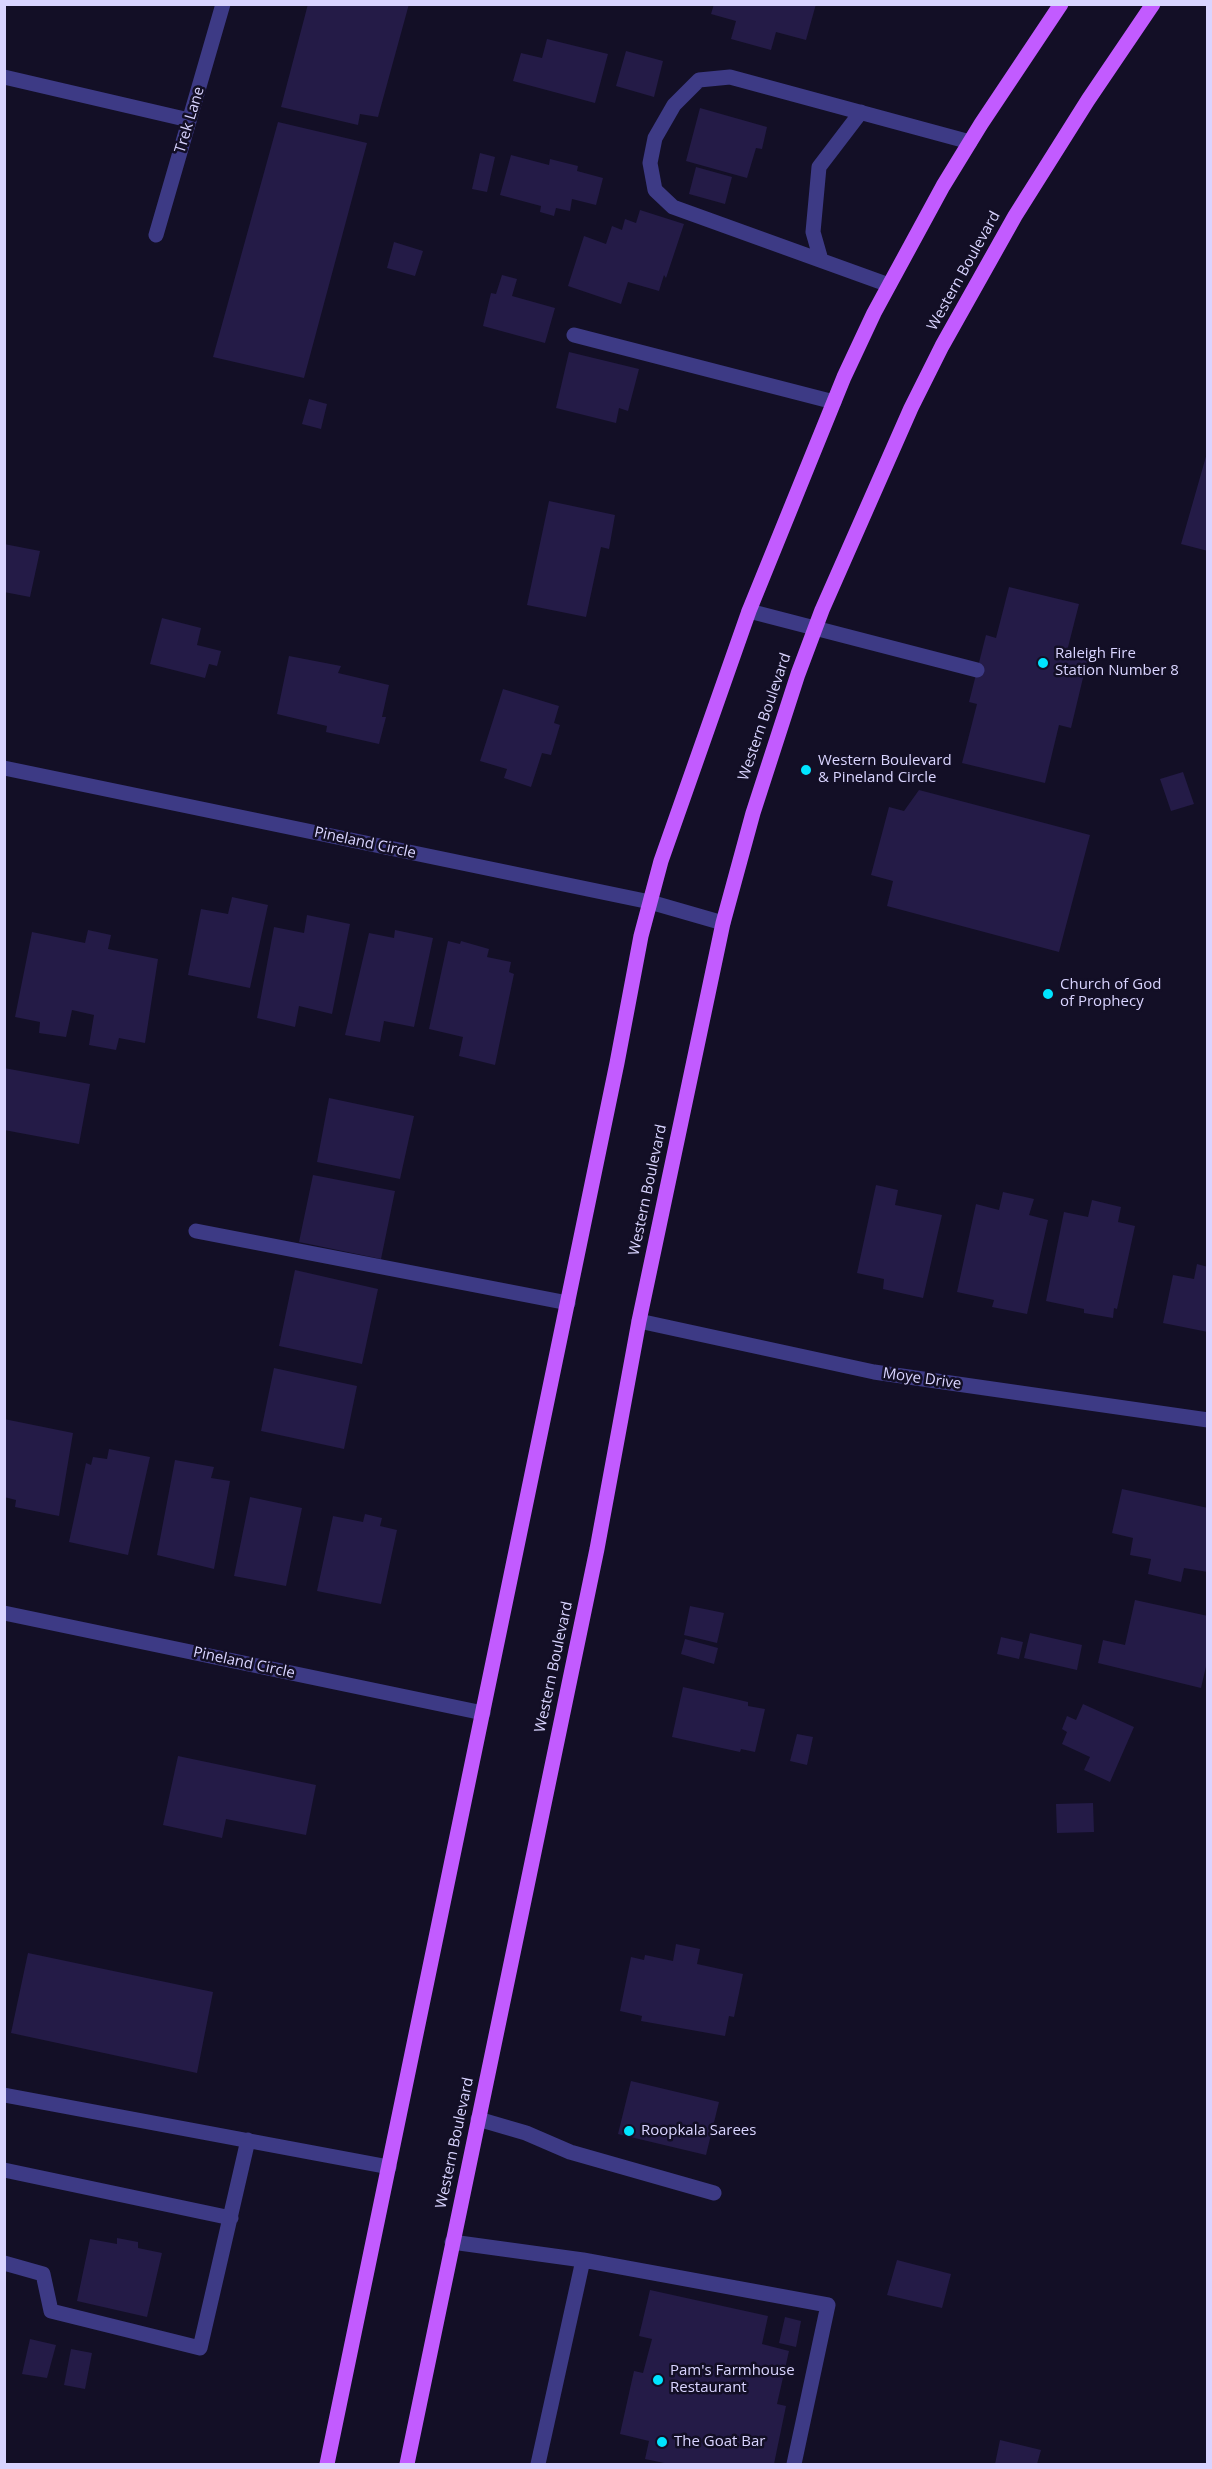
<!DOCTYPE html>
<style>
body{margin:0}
#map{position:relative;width:1212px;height:2469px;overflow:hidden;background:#130f26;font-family:"Open Sans",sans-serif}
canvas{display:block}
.frame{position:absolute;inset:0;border:6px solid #d9d4ff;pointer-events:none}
</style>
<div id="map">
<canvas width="1212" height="2469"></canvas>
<div class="frame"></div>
</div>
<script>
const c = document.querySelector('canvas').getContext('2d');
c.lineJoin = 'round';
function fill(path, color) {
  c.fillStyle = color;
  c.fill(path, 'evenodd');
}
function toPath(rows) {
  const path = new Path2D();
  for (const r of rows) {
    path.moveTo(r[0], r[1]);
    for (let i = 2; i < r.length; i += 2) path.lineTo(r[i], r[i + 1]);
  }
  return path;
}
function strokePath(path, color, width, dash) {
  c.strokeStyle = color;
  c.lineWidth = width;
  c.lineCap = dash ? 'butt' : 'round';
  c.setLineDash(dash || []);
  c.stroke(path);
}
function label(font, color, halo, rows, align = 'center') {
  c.font = font + ' "Open Sans",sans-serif';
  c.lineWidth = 5;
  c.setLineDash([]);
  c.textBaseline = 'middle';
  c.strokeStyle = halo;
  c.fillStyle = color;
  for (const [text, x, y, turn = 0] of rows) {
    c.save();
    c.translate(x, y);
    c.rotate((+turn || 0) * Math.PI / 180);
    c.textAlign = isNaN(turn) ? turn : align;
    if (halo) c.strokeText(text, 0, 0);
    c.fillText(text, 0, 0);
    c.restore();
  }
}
const building = toPath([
 [308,4,409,4,378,117,360,114,358,125,281,107],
 [714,4,816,4,806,40,776,32,771,50,731,39,736,21,711,14],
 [547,39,608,54,595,103,513,81,521,53,542,58],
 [626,51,663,61,654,97,616,86],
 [700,108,767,127,762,149,756,148,747,178,686,161],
 [278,122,367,143,304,378,213,357],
 [480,153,495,157,487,192,472,189],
 [511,155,549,165,550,159,578,166,577,171,603,178,596,205,572,199,570,211,556,208,554,216,540,212,541,206,500,195],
 [696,167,732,177,725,204,689,194],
 [640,210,684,224,666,278,664,275,659,291,628,282,621,304,568,286,584,236,606,244,612,226,622,230,625,219,636,223],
 [394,242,423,251,415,276,387,268],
 [502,275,517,279,512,296,555,308,545,343,483,326,491,293,496,294],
 [569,352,639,369,628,411,619,408,616,423,556,408],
 [309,399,327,404,321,429,302,424],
 [1207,453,1208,453,1208,551,1181,544],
 [549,501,615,515,609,549,601,547,586,617,527,605],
 [4,544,40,551,30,597,4,592],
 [1009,587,1079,604,1066,655,1087,661,1071,728,1059,725,1045,783,962,763,977,704,969,702,986,635,996,638],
 [162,618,201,628,197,645,221,651,217,666,209,664,205,678,150,664],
 [289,656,341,666,338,673,389,685,382,717,386,717,379,744,326,732,327,726,277,714],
 [503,689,559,706,554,723,560,725,551,755,542,753,531,787,504,778,507,769,480,761],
 [1183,772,1194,804,1171,811,1160,779],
 [919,790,1090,835,1059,952,887,906,893,881,871,875,889,807,904,811],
 [232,897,268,905,250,988,188,975,201,909,228,914],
 [307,915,350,924,332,1014,299,1006,295,1027,257,1018,274,927,304,933],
 [88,930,111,935,108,949,158,959,145,1043,119,1038,116,1050,89,1045,94,1015,72,1010,66,1037,39,1033,40,1022,15,1017,32,932,85,943],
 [395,930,433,938,414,1027,384,1021,380,1042,345,1035,369,933,394,938],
 [448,941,460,944,461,941,489,949,487,957,511,962,509,972,514,974,495,1065,459,1056,463,1037,429,1029],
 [4,1068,90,1084,79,1144,4,1130],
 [329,1098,414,1116,400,1179,317,1162],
 [313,1175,395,1191,381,1259,299,1242],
 [876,1185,898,1190,895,1205,942,1215,923,1298,883,1289,884,1279,857,1273],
 [1003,1192,1034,1199,1029,1215,1048,1220,1027,1314,992,1307,994,1300,957,1292,976,1204,999,1210],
 [1092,1200,1121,1207,1118,1222,1135,1226,1117,1309,1114,1308,1113,1318,1084,1313,1084,1309,1046,1301,1064,1212,1088,1217],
 [1197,1264,1208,1267,1208,1332,1163,1323,1173,1275,1194,1279],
 [295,1270,378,1289,362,1364,279,1346],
 [274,1368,357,1386,344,1449,261,1431],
 [4,1419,73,1433,59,1516,15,1507,16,1500,4,1497],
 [109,1449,150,1457,128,1555,69,1542,86,1463,91,1465,93,1457,107,1459],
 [175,1460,214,1467,211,1478,230,1481,214,1569,157,1555],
 [1122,1489,1208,1508,1208,1572,1184,1568,1181,1582,1148,1574,1151,1559,1130,1555,1133,1538,1112,1533],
 [250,1497,302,1508,286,1586,234,1576],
 [365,1514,382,1518,380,1526,397,1530,381,1604,317,1591,333,1516,363,1522],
 [1135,1600,1208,1616,1208,1658,1201,1688,1098,1663,1103,1640,1125,1645],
 [690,1606,724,1613,717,1643,684,1635],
 [1030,1633,1082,1645,1077,1670,1024,1658],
 [1001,1637,1023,1642,1019,1659,997,1654],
 [685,1639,718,1648,714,1664,681,1654],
 [683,1687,748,1702,748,1706,765,1709,755,1752,741,1749,740,1752,672,1737],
 [1083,1704,1134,1727,1110,1782,1084,1770,1090,1757,1062,1744,1067,1732,1062,1729,1067,1716,1076,1720],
 [797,1734,813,1737,807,1765,790,1761],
 [178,1756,316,1785,306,1835,226,1819,222,1838,163,1825],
 [1093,1803,1094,1832,1057,1833,1056,1804],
 [676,1944,700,1949,697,1964,743,1974,734,2017,729,2016,725,2036,641,2021,642,2016,620,2011,631,1957,644,1960,645,1955,673,1961],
 [28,1953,213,1992,197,2073,11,2033],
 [631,2081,719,2102,706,2155,618,2134],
 [117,2238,138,2242,138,2248,162,2253,147,2317,77,2301,90,2239,117,2244],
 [897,2260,951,2274,942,2308,887,2295],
 [650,2290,768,2316,762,2344,789,2351,777,2404,786,2406,774,2464,669,2464,645,2459,649,2441,620,2434,634,2371,643,2373,652,2339,639,2336],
 [785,2317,801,2321,796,2347,779,2343],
 [30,2339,56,2345,47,2378,22,2374],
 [71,2349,92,2353,85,2389,64,2385],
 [1000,2440,1041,2450,1037,2464,995,2464]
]);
const lane = toPath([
 [821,260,813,232,819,167,861,112],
 [889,285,673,207,655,190,650,163,655,138,674,105,699,80,730,77,970,142],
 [574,335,834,402],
 [749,611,977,670],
 [196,1231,568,1303],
 [4,2095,389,2167],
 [478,2119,526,2133,570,2152,714,2193],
 [4,2170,231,2218],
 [452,2242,583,2260,538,2464],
 [583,2260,828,2305,794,2464],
 [4,2263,43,2274,51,2311,200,2348,248,2140]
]);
const street = toPath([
 [4,77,189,120],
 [156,235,223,4],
 [4,768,650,902,723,923],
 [639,1321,874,1372,1208,1420],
 [4,1613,483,1713]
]);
const primary = toPath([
 [327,2464,617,1063,641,936,661,861,749,611,844,377,874,313,943,186,981,124,1061,4],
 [407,2464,597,1549,639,1321,723,923,753,813,798,674,822,610,911,408,942,346,1015,216,1088,100,1153,4]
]);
const markers = [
 [1043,663,6,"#00e5ff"],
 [806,770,6,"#00e5ff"],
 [1048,994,6,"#00e5ff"],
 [629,2131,6,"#00e5ff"],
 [658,2380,6,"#00e5ff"],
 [662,2442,6,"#00e5ff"]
];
const streetNames = [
 ["Trek Lane",190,120,-73],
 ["Western Boulevard",964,271,-61],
 ["Western Boulevard",765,717,-71],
 ["Pineland Circle",365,843,12],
 ["Western Boulevard",648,1190,-78],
 ["Moye Drive",922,1379,8],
 ["Pineland Circle",244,1663,12],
 ["Western Boulevard",554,1667,-78],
 ["Western Boulevard",455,2143,-78]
];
const poiNames = [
 ["Raleigh Fire",1055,654],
 ["Station Number 8",1055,671],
 ["Western Boulevard",818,761],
 ["& Pineland Circle",818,778],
 ["Church of God",1060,985],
 ["of Prophecy",1060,1002],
 ["Roopkala Sarees",641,2131],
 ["Pam's Farmhouse",670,2371],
 ["Restaurant",670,2388],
 ["The Goat Bar",674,2442]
];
fill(building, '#241b47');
strokePath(lane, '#3d3a85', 15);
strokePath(street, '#3d3a85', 15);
strokePath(primary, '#c25bff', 15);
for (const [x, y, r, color] of markers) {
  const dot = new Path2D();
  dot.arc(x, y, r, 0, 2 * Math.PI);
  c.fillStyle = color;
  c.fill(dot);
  strokePath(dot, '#130f26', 2);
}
label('15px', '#d9d4ff', '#130f26', streetNames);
label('15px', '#d9d4ff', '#130f26', poiNames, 'left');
</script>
